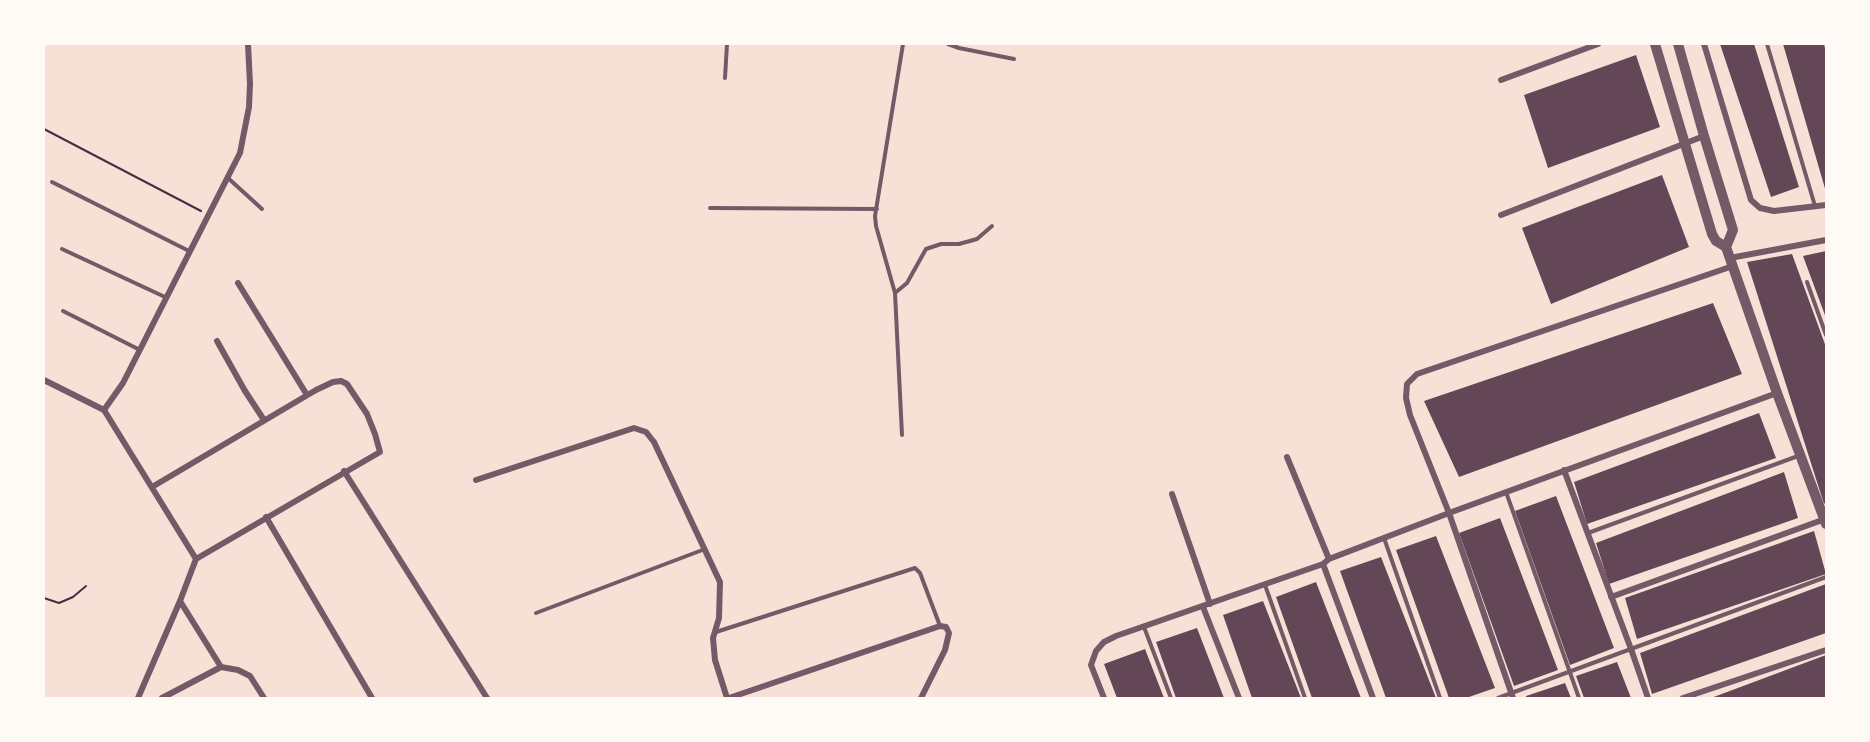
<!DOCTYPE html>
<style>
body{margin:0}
#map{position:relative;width:1870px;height:742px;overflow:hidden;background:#f7e1d7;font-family:"Alegreya Sans",sans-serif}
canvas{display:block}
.frame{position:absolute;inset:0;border:45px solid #fffaf5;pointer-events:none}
</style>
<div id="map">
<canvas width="1870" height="742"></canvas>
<div class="frame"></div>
</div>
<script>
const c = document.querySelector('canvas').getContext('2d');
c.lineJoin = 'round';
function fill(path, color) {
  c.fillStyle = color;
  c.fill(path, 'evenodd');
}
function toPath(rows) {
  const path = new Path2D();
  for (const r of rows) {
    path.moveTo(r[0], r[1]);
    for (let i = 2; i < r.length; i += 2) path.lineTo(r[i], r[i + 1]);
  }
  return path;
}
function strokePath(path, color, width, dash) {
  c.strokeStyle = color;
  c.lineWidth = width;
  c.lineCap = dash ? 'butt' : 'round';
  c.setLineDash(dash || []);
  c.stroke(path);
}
const building = toPath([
 [1720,44,1754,44,1799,187,1771,197],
 [1783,44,1824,44,1826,52,1826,192],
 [1636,55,1660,127,1548,168,1524,95],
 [1662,175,1689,247,1551,304,1522,228],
 [1826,251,1826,318,1803,256],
 [1792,254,1826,347,1826,502,1824,504,1747,262],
 [1713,303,1742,374,1459,477,1424,401],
 [1759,413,1776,458,1587,524,1574,482],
 [1784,472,1798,518,1609,584,1596,543],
 [1556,496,1614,648,1570,665,1515,511],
 [1500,518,1558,670,1514,686,1459,533],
 [1814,531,1826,574,1637,639,1625,598],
 [1436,536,1495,688,1466,698,1449,698,1396,550],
 [1381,557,1436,698,1386,698,1340,571],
 [1316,582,1361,698,1312,698,1276,597],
 [1826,584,1826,633,1652,694,1640,653],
 [1263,601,1301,698,1252,698,1223,615],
 [1197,628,1224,698,1176,698,1156,642],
 [1145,649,1164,698,1117,698,1104,664],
 [1826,655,1826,698,1711,698],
 [1617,662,1631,698,1584,698,1576,676],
 [1565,683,1571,698,1526,698,1526,696]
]);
const path = toPath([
 [44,129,201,211],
 [44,598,59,603,73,597,86,586]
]);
const service = toPath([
 [948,44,959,48,1014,59],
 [1767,44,1815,206],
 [725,78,727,44],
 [228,178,262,209],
 [52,182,189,251],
 [710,208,877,209],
 [62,249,165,297],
 [1807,282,1826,335],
 [895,293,907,283,926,249,941,244,959,244,977,239,992,226],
 [63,311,140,350],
 [902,435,895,293,876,226,875,216,903,44],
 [1506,492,1579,698],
 [1588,533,1798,456],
 [1384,538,1440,698],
 [1265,585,1305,698],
 [536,613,705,549],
 [1144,627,1171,698],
 [716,632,915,568,920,573,940,626],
 [1498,698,1826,577]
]);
const minor = toPath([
 [1704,44,1751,200,1760,208,1774,211,1826,205],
 [1501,80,1598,44],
 [1501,215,1704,136],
 [1730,258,1826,240],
 [238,283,307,395],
 [217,341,245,391,264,420],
 [44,380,104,410,196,559],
 [104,410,123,383,240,153,249,107,250,84,248,44],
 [1287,457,1329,559],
 [1564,470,1631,649,1648,698],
 [344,471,487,698],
 [476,480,634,428,646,432,654,442,720,582,719,618,713,638,715,660,727,698],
 [1172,494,1210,604],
 [266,517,372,698],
 [1323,564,1373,698],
 [1611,597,1825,519],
 [180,601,221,667,238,670,250,676,264,698],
 [1203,607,1239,698],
 [138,698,180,601,196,559,380,452,375,434,367,414,347,384,341,381,333,382,316,390,152,487],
 [162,698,221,667],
 [729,698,940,626,946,627,949,633,945,650,921,698],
 [1104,698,1091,665,1096,651,1104,642,1116,636,1323,564,1329,559,1449,513,1777,393],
 [1513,698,1449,513,1410,415,1406,398,1407,384,1417,374,1733,266],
 [1683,698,1826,650]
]);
const tertiary = toPath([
 [1655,44,1712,234,1716,241,1726,247,1777,393,1826,524],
 [1678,44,1704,136,1733,230,1726,247]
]);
fill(building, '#644757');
strokePath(path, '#4a2c40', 2);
strokePath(service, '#755966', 4);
strokePath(minor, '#755966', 6);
strokePath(tertiary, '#755966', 10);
</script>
